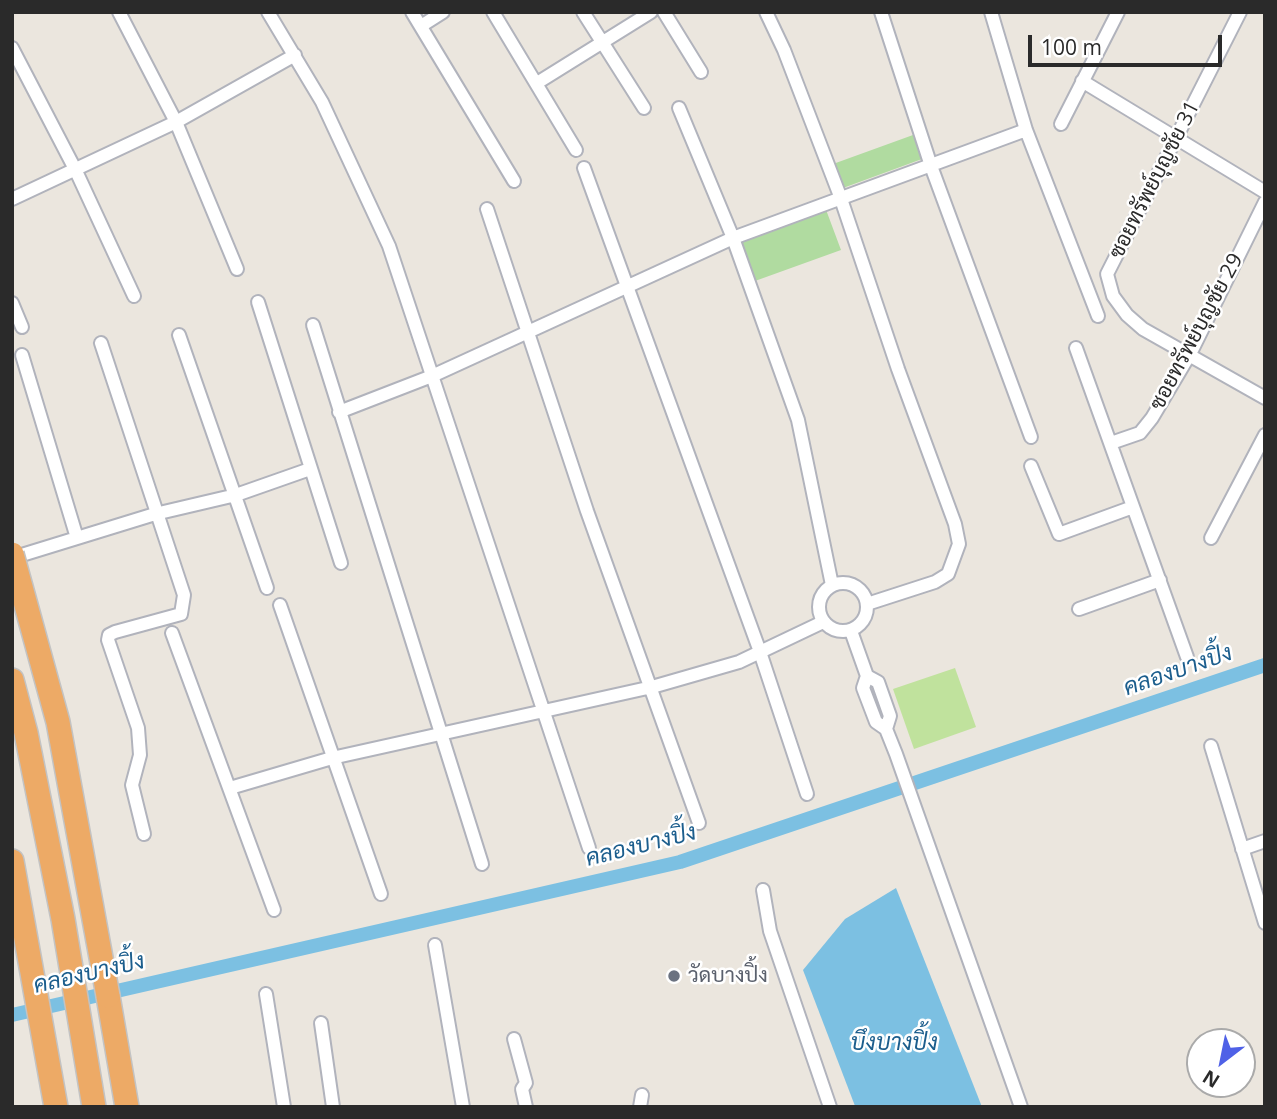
<!DOCTYPE html>
<meta charset="utf-8">
<style>
body{margin:0}
#map{position:relative;width:1277px;height:1119px;overflow:hidden;background:#ebe6de;font-family:"Open Sans",sans-serif}
canvas{display:block}
.frame{position:absolute;inset:0;border:14px solid #2a2a2a;pointer-events:none}
.north{position:absolute;left:1186px;top:1028px;width:70px;height:70px;box-sizing:border-box;background:#fff;border:2px solid #aaa;border-radius:50%;rotate:212deg;font-size:19px;font-weight:700;line-height:28px;text-align:center;color:#2a2a2a}
.north::after{content:'';display:block;margin:auto;width:24px;height:32px;background:#4f61e7;clip-path:polygon(50% 0,100% 100%,50% 72%,0 100%)}
.scale{position:absolute;left:1028px;top:35px;width:194px;height:32px;box-sizing:border-box;border:4px solid #2a2a2a;border-top:0;padding-left:9px;font-size:21px;line-height:24px;white-space:nowrap;color:#2a2a2a;-webkit-text-stroke:5px #fff;paint-order:stroke}
</style>
<div id="map">
<canvas width="1277" height="1119"></canvas>
<div class="frame"></div>
<div class="north">N</div>
<div class="scale">100 m</div>
</div>
<script>
const c = document.querySelector('canvas').getContext('2d');
c.lineJoin = 'round';
function fill(path, color) {
  c.fillStyle = color;
  c.fill(path, 'evenodd');
}
function toPath(rows) {
  const path = new Path2D();
  for (const r of rows) {
    if (r.length === 3) {
      path.moveTo(r[0] + r[2], r[1]);
      path.arc(r[0], r[1], r[2], 0, 2 * Math.PI);
      continue;
    }
    path.moveTo(r[0], r[1]);
    for (let i = 2; i < r.length; i += 2) path.lineTo(r[i], r[i + 1]);
  }
  return path;
}
function strokePath(path, color, width, dash) {
  c.strokeStyle = color;
  c.lineWidth = width;
  c.lineCap = dash ? 'butt' : 'round';
  c.setLineDash(dash || []);
  c.stroke(path);
}
function label(font, color, halo, rows, align = 'center') {
  c.font = font + ' "Open Sans",Sarabun,sans-serif';
  c.lineWidth = 5;
  c.setLineDash([]);
  c.textBaseline = 'middle';
  c.strokeStyle = halo;
  c.fillStyle = color;
  for (const [text, x, y, turn = 0] of rows) {
    c.save();
    c.translate(x, y);
    c.rotate((+turn || 0) * Math.PI / 180);
    c.textAlign = isNaN(turn) ? turn : align;
    if (halo) c.strokeText(text, 0, 0);
    c.fillText(text, 0, 0);
    c.restore();
  }
}
const green = toPath([
 [913,135,922,159,843,188,833,164],
 [825,207,841,250,755,281,739,239]
]);
const pitch = toPath([
 [955,668,976,727,914,749,893,689]
]);
const water = toPath([
 [896,888,982,1107,855,1106,803,970,845,919]
]);
const canal = toPath([
 [12,1015,680,862,1265,665]
]);
const street = toPath([
 [119,12,176,122,237,269],
 [268,12,322,102,389,246,589,848],
 [412,12,514,181],
 [493,12,576,150],
 [583,12,644,108],
 [664,12,701,72],
 [766,12,784,50,840,196,898,369,955,524,959,544,948,574,935,582,867,604],
 [881,12,931,166,1031,437],
 [991,12,1026,130,1098,316],
 [1240,12,1107,274,1113,296,1127,315,1143,329,1265,398],
 [421,26,443,12],
 [12,48,76,171,134,296],
 [1082,81,1265,192],
 [537,83,651,12],
 [679,108,733,238,798,420,832,585],
 [1061,124,1118,12],
 [584,168,759,649,807,794],
 [12,199,176,122,295,55],
 [487,209,587,511,699,823],
 [258,302,341,563],
 [12,303,22,327],
 [313,325,482,864],
 [179,335,267,588],
 [101,343,184,595,181,614,115,632,109,635,108,640,138,728,140,755,132,785,144,834],
 [1076,348,1187,657],
 [22,355,77,538],
 [339,412,432,376,733,238,1026,130],
 [1111,443,1140,433,1152,418,1190,354,1265,202],
 [1031,466,1059,534,1133,507],
 [1211,538,1265,435],
 [12,558,155,514,236,495,310,469],
 [843,607,24],
 [280,605,381,894],
 [1079,609,1160,580],
 [851,631,867,676,863,688,876,722,886,729,896,754,1021,1107],
 [172,633,274,910],
 [867,676,878,682,890,716,886,729],
 [1211,746,1265,923],
 [230,788,332,758,652,687,739,662,823,622],
 [1242,849,1265,841],
 [763,890,770,931,830,1107],
 [435,945,463,1107],
 [266,994,284,1107],
 [321,1023,333,1107],
 [514,1039,526,1083,522,1089,526,1107],
 [640,1107,642,1095]
]);
const highway = toPath([
 [12,680,26,733,63,919,94,1107],
 [12,861,56,1107],
 [108,996,127,1107]
]);
const highwayBridge = toPath([
 [12,554,58,722,108,996]
]);
const markers = [
 [674,976,7,"#6b7280"]
];
const streetNames = [
 ["ซอยทรัพย์บุญชัย 31",1155,180,-63],
 ["ซอยทรัพย์บุญชัย 29",1197,332,-62]
];
const worshipNames = [
 ["วัดบางปิ้ง",688,976]
];
const waterNames = [
 ["คลองบางปิ้ง",1178,671,-19],
 ["คลองบางปิ้ง",641,846,-14],
 ["คลองบางปิ้ง",89,974,-13],
 ["บึงบางปิ้ง",894,1043]
];
fill(green, '#b0dba0');
fill(pitch, '#c0e29d');
fill(water, '#7cc0e2');
strokePath(canal, '#7cc0e2', 14);
strokePath(street, '#b1b3bc', 16);
strokePath(highway, '#c3c3c3', 26);
strokePath(street, '#fff', 12);
strokePath(highway, '#edaa66', 23);
strokePath(highwayBridge, '#c3c3c3', 26, []);
strokePath(highwayBridge, '#edaa66', 23);
for (const [x, y, r, color] of markers) {
  const dot = new Path2D();
  dot.arc(x, y, r, 0, 2 * Math.PI);
  c.fillStyle = color;
  c.fill(dot);
  strokePath(dot, '#fff', 2.5);
}
label('21px', '#2a2a2a', '#fff', streetNames);
label('21px', '#5b616d', '#fff', worshipNames, 'left');
label('italic 23px', '#1c5e8d', '#fff', waterNames);
</script>
